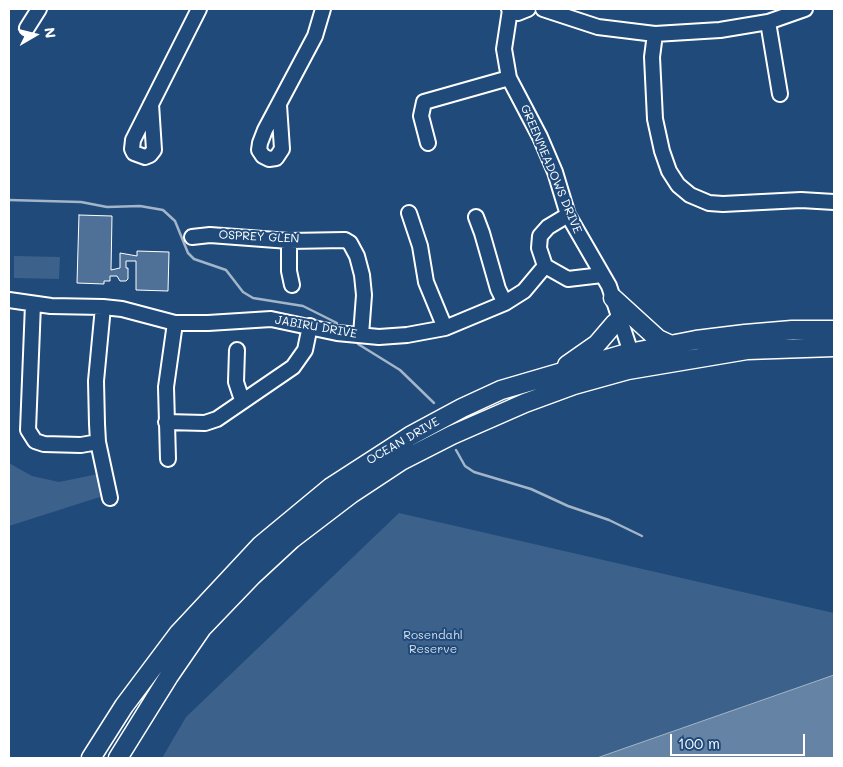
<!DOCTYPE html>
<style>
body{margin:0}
#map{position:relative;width:843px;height:767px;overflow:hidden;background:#1f4a7a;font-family:Mali,sans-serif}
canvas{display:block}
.frame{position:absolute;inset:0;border:10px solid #fff;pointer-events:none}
.north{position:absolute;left:10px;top:10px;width:50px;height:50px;-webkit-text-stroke:4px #1f4a7a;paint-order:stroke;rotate:82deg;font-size:14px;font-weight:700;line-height:20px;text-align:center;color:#fff}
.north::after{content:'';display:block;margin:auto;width:18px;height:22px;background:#fff;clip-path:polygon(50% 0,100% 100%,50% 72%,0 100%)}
.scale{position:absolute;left:670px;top:734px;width:135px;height:22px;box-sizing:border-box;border:2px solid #fff;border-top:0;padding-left:6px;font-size:15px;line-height:18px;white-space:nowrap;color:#fff;-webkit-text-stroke:4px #1f4a7a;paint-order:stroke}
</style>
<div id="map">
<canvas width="843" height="767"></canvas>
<div class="frame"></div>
<div class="north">N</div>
<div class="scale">100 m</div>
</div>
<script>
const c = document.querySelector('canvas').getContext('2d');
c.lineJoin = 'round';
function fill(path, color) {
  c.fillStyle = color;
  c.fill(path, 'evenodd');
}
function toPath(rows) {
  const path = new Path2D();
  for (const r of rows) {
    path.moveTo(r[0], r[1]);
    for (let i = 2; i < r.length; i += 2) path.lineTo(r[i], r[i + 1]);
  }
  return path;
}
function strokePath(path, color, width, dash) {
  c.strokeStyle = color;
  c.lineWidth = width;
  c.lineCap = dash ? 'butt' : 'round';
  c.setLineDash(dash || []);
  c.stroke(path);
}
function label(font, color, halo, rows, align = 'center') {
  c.font = font + ' Mali,sans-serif';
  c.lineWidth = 4;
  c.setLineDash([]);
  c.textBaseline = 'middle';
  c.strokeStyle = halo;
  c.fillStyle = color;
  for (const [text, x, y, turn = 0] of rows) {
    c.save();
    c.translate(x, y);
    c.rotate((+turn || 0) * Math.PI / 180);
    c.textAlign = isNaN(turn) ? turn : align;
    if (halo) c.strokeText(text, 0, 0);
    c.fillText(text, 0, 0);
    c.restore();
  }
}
const green = toPath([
 [14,256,60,257,59,279,14,278],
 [9,463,32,476,59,482,98,474,103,496,9,526],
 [399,513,834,613,834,758,162,758,186,717]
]);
const water = toPath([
 [834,675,834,758,597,758,611,753,834,675]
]);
const stream = toPath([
 [9,200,81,202,107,207,140,206,163,210,175,221,188,253,194,259,226,270,243,292,253,298,303,306,337,323],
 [358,344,400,370,434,403],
 [456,450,465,466,474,472,531,489,568,506,609,520,642,536]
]);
const building = toPath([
 [79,215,112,216,111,270,120,268,120,253,137,256,137,251,169,252,168,291,136,290,136,261,126,261,126,268,128,268,128,279,126,281,120,281,117,276,110,276,110,281,104,281,104,284,77,283,79,215]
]);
const minor = toPath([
 [509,9,518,13,528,9],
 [543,9,598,27,655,34,720,30,768,22,805,9],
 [510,10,504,49,509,78,540,137,555,172,568,215,609,286,634,362],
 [768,22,780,94],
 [27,28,39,9],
 [655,34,652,57,655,119,662,151,669,171,678,185,690,195,709,203,723,204,801,200,834,202],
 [151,104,154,150,150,155,145,157,134,153,132,149,133,140,199,9],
 [279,105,282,149,276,158,269,159,263,156,259,150,260,143,265,130,315,36,323,9],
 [428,143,421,116,424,102,509,78],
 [409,213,420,246,426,282,445,328],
 [568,215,548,227,540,236,539,248,545,266,568,279,602,275],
 [476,217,482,233,498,289,505,303],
 [192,237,210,235,289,241,345,240,350,243,357,256,362,275,364,295,361,335],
 [289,241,289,271,292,285],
 [9,300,51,306,103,307,122,309,175,323,208,323,271,319,337,333,379,337,407,335,445,328,505,303,524,291,545,266],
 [33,304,28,430,35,441,44,444,81,445,98,442],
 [103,307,96,381,97,424,98,442,110,498],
 [237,350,236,382,242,400],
 [166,422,205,423,217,419,293,367,305,350,310,326],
 [168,459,166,387,175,323]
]);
const major = toPath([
 [613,298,658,339,671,345],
 [567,365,597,344,615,323],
 [91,758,124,706,178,634,261,545,331,487,410,436,462,408,501,390,624,354,696,340,745,334,792,330,834,330],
 [118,758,169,676,202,628,252,576,292,539,351,494,401,461,452,435,525,403,574,385,628,370,747,350,834,347]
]);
const streetNames = [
 ["GREENMEADOWS DRIVE",551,169,67],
 ["OSPREY GLEN",259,237,3],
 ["JABIRU DRIVE",316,327,10],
 ["OCEAN DRIVE",403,441,-30]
];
const parkNames = [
 ["Rosendahl",433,635],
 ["Reserve",433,649]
];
fill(green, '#3c618b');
fill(water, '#6583a4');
strokePath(water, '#a3b5c8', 1);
strokePath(stream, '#a3b5c8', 2.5);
fill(building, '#507197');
strokePath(building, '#fff', 1);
strokePath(minor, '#fff', 18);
strokePath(major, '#fff', 21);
strokePath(minor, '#1f4a7a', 14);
strokePath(major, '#1f4a7a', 18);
label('12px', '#fff', '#1f4a7a', streetNames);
label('12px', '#d8dfe8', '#1f4a7a', parkNames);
</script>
